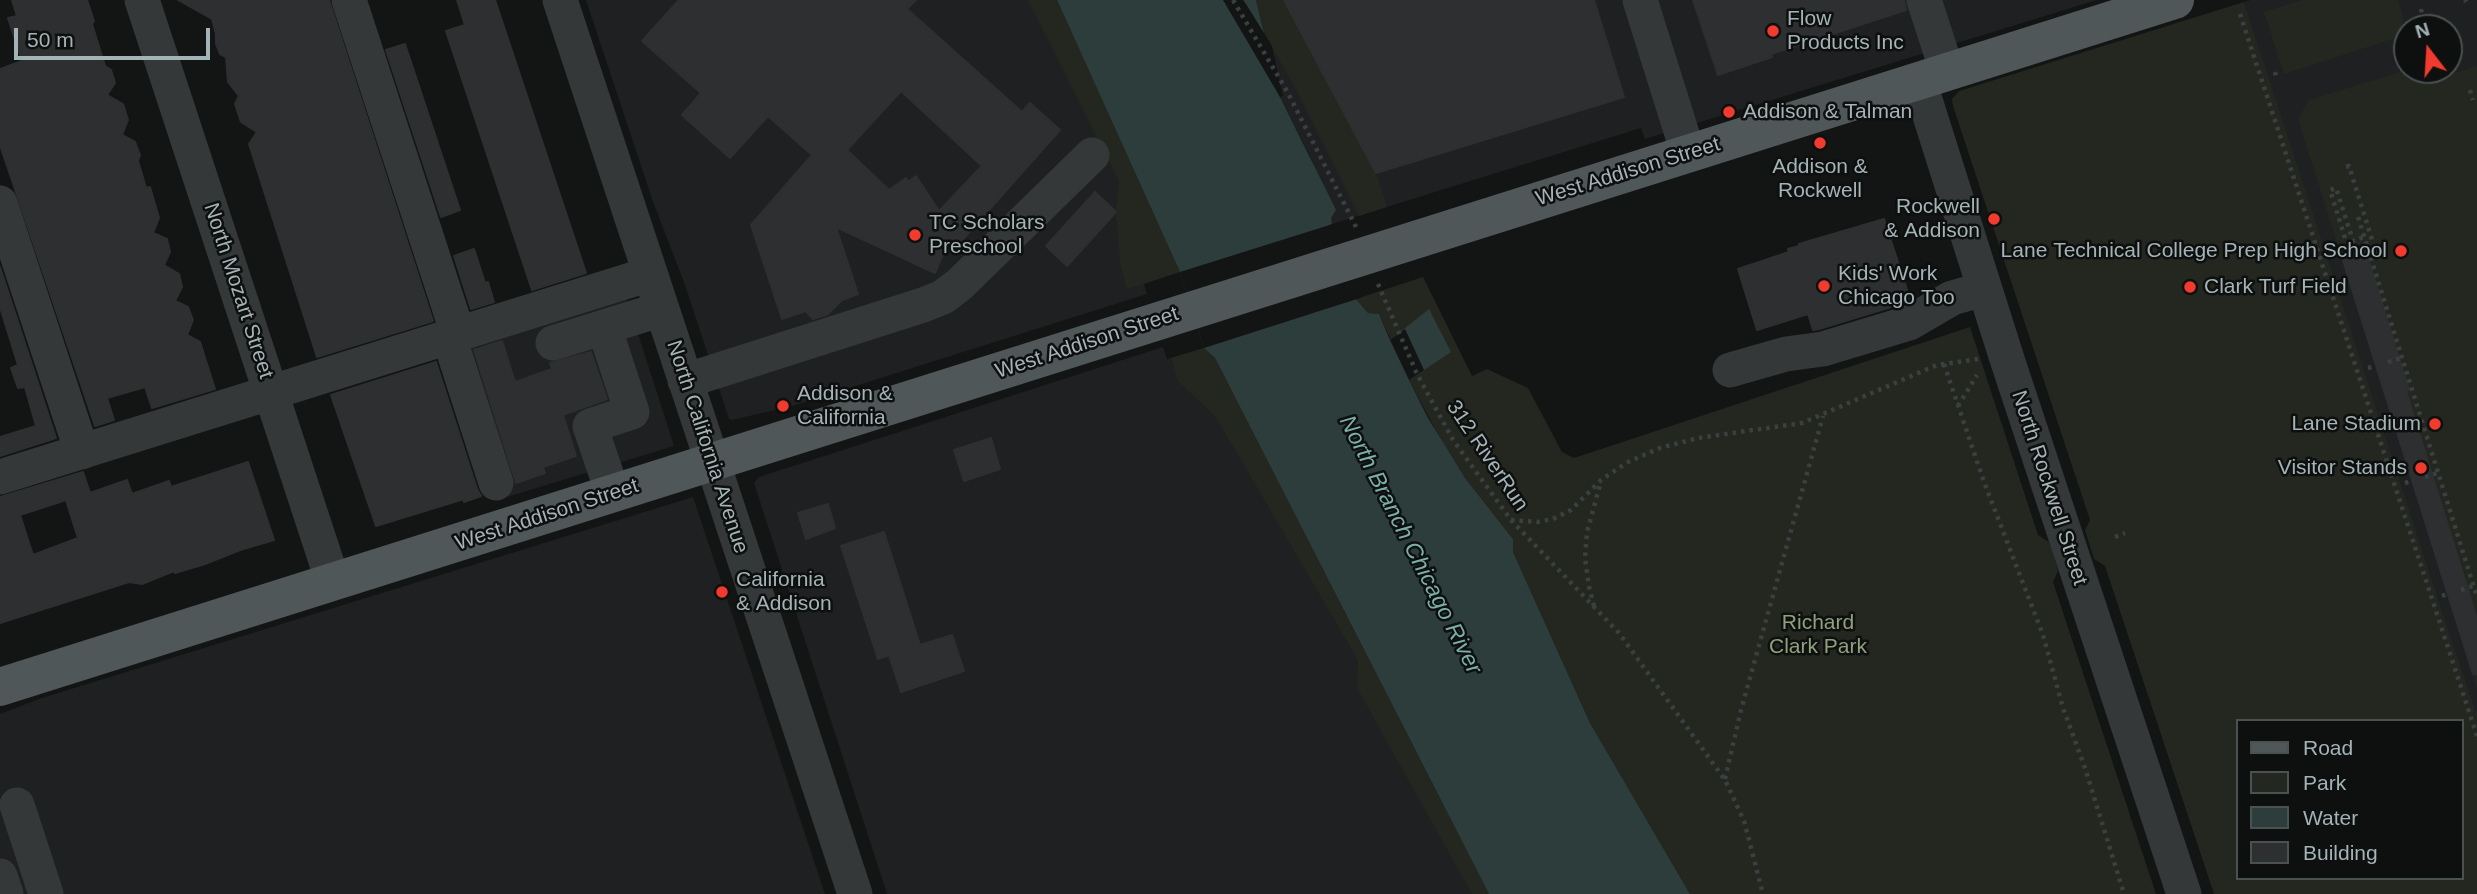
<!DOCTYPE html>
<style>
body{margin:0}
#map{position:relative;width:2477px;height:894px;overflow:hidden;background:#131414;font-family:Helvetica,sans-serif}
canvas{display:block}
.legend{position:absolute;left:2236px;top:719px;width:228px;height:161px;box-sizing:border-box;background:#0e0f0f;border:2px solid #4a5151;margin:0;padding:9px 12px;list-style:none;font-size:21px;color:#a4b3b5}
.legend li{display:flex;align-items:center;gap:14px;height:35px}
.legend b{width:35px;border:2px solid #4a5151}
.north{position:absolute;left:2393px;top:14px;width:70px;height:70px;box-sizing:border-box;background:#0e0f0f;border:2px solid #4a5151;border-radius:50%;rotate:343deg;font-size:19px;font-weight:700;line-height:28px;text-align:center;color:#a4b3b5}
.north::after{content:'';display:block;margin:auto;width:24px;height:32px;background:#f13b2e;clip-path:polygon(50% 0,100% 100%,50% 72%,0 100%)}
.scale{position:absolute;left:14px;top:28px;width:196px;height:32px;box-sizing:border-box;border:4px solid #a4b3b5;border-top:0;padding-left:9px;font-size:21px;line-height:24px;white-space:nowrap;color:#a4b3b5;-webkit-text-stroke:5px #0e0f0f;paint-order:stroke}
</style>
<div id="map">
<canvas width="2477" height="894"></canvas>
<ul class="legend">
<li><b style="height:9px;background:#505758"></b>Road</li>
<li><b style="height:19px;background:#23271f"></b>Park</li>
<li><b style="height:19px;background:#2c3d3b"></b>Water</li>
<li><b style="height:19px;background:#2e2f30"></b>Building</li>
</ul>
<div class="north">N</div>
<div class="scale">50 m</div>
</div>
<script>
const c = document.querySelector('canvas').getContext('2d');
c.lineJoin = 'round';
function fill(path, color) {
  c.fillStyle = color;
  c.fill(path, 'evenodd');
}
function toPath(rows) {
  const path = new Path2D();
  for (const r of rows) {
    path.moveTo(r[0], r[1]);
    for (let i = 2; i < r.length; i += 2) path.lineTo(r[i], r[i + 1]);
  }
  return path;
}
function strokePath(path, color, width, dash) {
  c.strokeStyle = color;
  c.lineWidth = width;
  c.lineCap = dash ? 'butt' : 'round';
  c.setLineDash(dash || []);
  c.stroke(path);
}
function label(font, color, halo, rows, align = 'center') {
  c.font = font + ' Helvetica,sans-serif';
  c.lineWidth = 5;
  c.setLineDash([]);
  c.textBaseline = 'middle';
  c.strokeStyle = halo;
  c.fillStyle = color;
  for (const [text, x, y, turn = 0] of rows) {
    c.save();
    c.translate(x, y);
    c.rotate((+turn || 0) * Math.PI / 180);
    c.textAlign = isNaN(turn) ? turn : align;
    if (halo) c.strokeText(text, 0, 0);
    c.fillText(text, 0, 0);
    c.restore();
  }
}
const built = toPath([
 [586,0,1057,0,1180,272,1144,284,1147,294,792,406,732,420,729,419,685,285,652,199],
 [1256,0,2097,0,1645,139,1641,128,1332,224,1310,156,1280,97],
 [2251,0,2477,0,2477,717,2268,79,2244,2],
 [2407,28,2449,28,2449,70,2407,70],
 [624,290,674,446,504,498,457,339],
 [1163,347,1167,359,1204,348,1215,358,1489,894,887,894,754,483,759,477],
 [693,497,825,894,0,894,0,714,42,698]
]);
const green = toPath([
 [1028,0,1057,0,1180,272,1127,289,1120,263,1116,212,1119,181],
 [1256,0,1284,0,1376,173,1387,207,1359,216,1296,89,1266,37],
 [2302,0,2398,0,2404,20,2402,26,2405,35,2284,74,2264,12],
 [2244,2,2438,598,2475,710,2477,710,2477,894,2214,894,2105,566,2094,559,2085,530,2090,520,1953,106,1952,99,1959,91],
 [2237,721,2461,721,2461,878,2237,878],
 [2477,66,2477,688,2298,119,2309,100,2403,71,2426,70,2439,78],
 [1423,277,1472,376,1487,369,1528,388,1562,452,1574,458,1970,327,2038,535,2049,542,2054,556,2058,571,2053,582,2156,894,1690,894,1590,723,1513,552,1513,539,1465,478,1441,440,1409,380,1379,314,1368,313,1356,299],
 [1204,348,1215,358,1489,894,1472,894,1357,688,1358,660,1216,417,1178,381,1171,358]
]);
const water = toPath([
 [1057,0,1256,0,1280,97,1336,210,1331,218,1332,224,1328,226,1353,300,1356,299,1368,313,1379,314,1390,340,1429,309,1451,352,1409,380,1428,418,1465,478,1513,539,1513,552,1590,723,1690,894,1489,894,1215,358,1204,348,1180,272]
]);
const pier = toPath([
 [1223,0,1243,0,1246,4,1272,46,1283,96,1280,97],
 [1336,223,1332,228,1354,296,1360,298,1204,348,1180,272],
 [1405,329,1424,370,1409,380,1390,340]
]);
const building = toPath([
 [12,0,87,0,94,21,92,24,105,66,111,70,115,83,107,95,123,104,128,120,122,135,135,142,140,155,138,161,146,188,150,187,159,218,153,233,167,239,170,252,164,265,179,274,182,287,175,301,188,307,193,320,187,335,200,342,215,389,152,408,145,387,107,398,114,420,95,426,0,145,0,69,22,61,8,18,17,16,12,0],
 [178,0,329,0,433,321,317,357,249,144,257,132,241,122,235,104,239,96,228,82,226,57,220,54,216,44,216,34,212,19,178,0],
 [457,0,495,0,586,273,532,290,446,31,465,25,457,0],
 [679,0,916,0,907,9,1022,112,1030,103,1060,130,956,247,943,254,935,273,836,227,858,294,842,300,828,314,813,319,806,311,782,319,751,225,812,155,768,116,730,158,682,115,701,93,642,41,679,0],
 [901,91,982,166,939,211,916,176,908,182,906,178,889,190,847,150,901,91],
 [1284,0,1594,0,1624,97,1376,173,1284,0],
 [1693,0,1904,0,1906,10,1771,54,1772,57,1718,75,1693,0],
 [405,44,460,210,441,217,386,50,405,44],
 [1095,192,1116,212,1067,266,1046,246,1095,192],
 [1884,219,1910,299,1901,304,1819,329,1813,330,1808,314,1757,330,1738,269,1789,252,1788,249,1799,246,1799,244,1884,219],
 [2364,246,2409,390,2406,391,2477,619,2477,674,2473,674,2341,254,2364,246],
 [474,249,485,283,488,282,494,302,471,309,454,256,474,249],
 [0,267,56,438,0,456,0,437,36,426,25,387,18,388,11,368,18,365,0,307,0,267],
 [502,341,515,382,552,369,550,363,591,352,607,399,563,415,576,456,543,467,545,473,516,483,474,350,502,341],
 [436,362,477,489,481,496,464,502,464,499,376,526,331,395,436,362],
 [991,438,1000,469,964,481,954,450,991,438],
 [248,462,274,540,240,550,205,564,175,573,174,571,142,584,129,582,0,623,0,497,83,472,90,493,127,480,132,494,169,481,171,487,248,462],
 [66,500,78,538,33,555,20,515,66,500],
 [828,504,835,528,806,539,798,513,828,504],
 [884,532,920,645,952,635,964,671,901,692,889,655,878,659,841,546,884,532]
]);
const path = toPath([
 [1233,0,1288,93,1356,227],
 [2465,0,2466,2],
 [2421,9,2422,15],
 [2240,14,2477,736],
 [2275,72,2276,76],
 [2470,90,2473,100],
 [2346,167,2349,166,2374,246,2379,254],
 [2358,217,2477,597],
 [2345,238,2330,190,2336,188,2353,241,2364,237],
 [1378,284,1417,374,1453,440,1511,520,1619,633,1725,780,1744,821,1763,894],
 [2388,362,2402,358],
 [1944,364,1984,482,2043,635,2063,708,2085,768,2124,894],
 [2368,368,2376,366],
 [1958,406,1977,375],
 [2425,477,2438,473],
 [2405,483,2412,481],
 [1511,520,1537,522,1553,519,1571,510,1601,480,1628,462,1660,448,1698,438,1802,423,1937,365,1978,359],
 [2115,537,2125,533],
 [2461,590,2473,586],
 [2442,596,2447,594],
 [1594,606,1589,587,1585,558,1587,532,1601,481],
 [1725,779,1741,710,1823,416]
]);
const minor = toPath([
 [142,0,333,582],
 [349,0,458,334],
 [560,0,855,894],
 [1640,0,1688,153],
 [1924,0,1947,71],
 [1919,81,2007,359,2184,894],
 [0,203,82,452],
 [604,327,632,412,590,426,613,494],
 [449,337,496,483],
 [553,343,662,309],
 [1730,370,1786,354,1823,349,1909,323,1952,298,1984,289],
 [685,381,923,305,943,297,960,284,1092,155],
 [0,477,650,274],
 [17,805,46,894],
 [0,876,6,894]
]);
const major = toPath([
 [0,687,2175,0]
]);
const markers = [
 [1773,31,7,"#f13b2e"],
 [1729,112,7,"#f13b2e"],
 [1820,143,7,"#f13b2e"],
 [1994,219,7,"#f13b2e"],
 [915,235,7,"#f13b2e"],
 [2401,251,7,"#f13b2e"],
 [1824,286,7,"#f13b2e"],
 [2190,287,7,"#f13b2e"],
 [783,406,7,"#f13b2e"],
 [2435,424,7,"#f13b2e"],
 [2421,468,7,"#f13b2e"],
 [722,592,7,"#f13b2e"]
];
const poiNames = [
 ["Flow",1787,19],
 ["Products Inc",1787,43],
 ["Addison & Talman",1743,112],
 ["Addison &",1820,167,"center"],
 ["Rockwell",1820,191,"center"],
 ["Rockwell",1980,207,"right"],
 ["& Addison",1980,231,"right"],
 ["TC Scholars",929,223],
 ["Preschool",929,247],
 ["Lane Technical College Prep High School",2387,251,"right"],
 ["Kids' Work",1838,274],
 ["Chicago Too",1838,298],
 ["Clark Turf Field",2204,287],
 ["Addison &",797,394],
 ["California",797,418],
 ["Lane Stadium",2421,424,"right"],
 ["Visitor Stands",2407,468,"right"],
 ["California",736,580],
 ["& Addison",736,604]
];
const streetNames = [
 ["West Addison Street",1628,172,-17],
 ["North Mozart Street",238,291,72],
 ["West Addison Street",1087,343,-18],
 ["North California Avenue",707,447,72],
 ["312 RiverRun",1487,456,56],
 ["North Rockwell Street",2049,488,72],
 ["West Addison Street",547,515,-18]
];
const parkNames = [
 ["Richard",1818,623],
 ["Clark Park",1818,647]
];
const waterNames = [
 ["North Branch Chicago River",1410,545,63]
];
fill(built, '#1f2021');
fill(green, '#23271f');
fill(water, '#2c3d3b');
fill(pier, '#131414');
fill(building, '#2e2f30');
strokePath(building, '#2d2f30', 2);
strokePath(path, '#3a4040', 4.5, [3.5, 5]);
strokePath(minor, '#343839', 35);
strokePath(major, '#505758', 38);
for (const [x, y, r, color] of markers) {
  const dot = new Path2D();
  dot.arc(x, y, r, 0, 2 * Math.PI);
  c.fillStyle = color;
  c.fill(dot);
  strokePath(dot, '#0e0f0f', 2.5);
}
label('21px', '#a4b3b5', '#0e0f0f', poiNames, 'left');
label('21px', '#a4b3b5', '#0e0f0f', streetNames);
label('21px', '#8fa07b', '#0e0f0f', parkNames);
label('italic 23px', '#7bb0a9', '#0e0f0f', waterNames);
</script>
